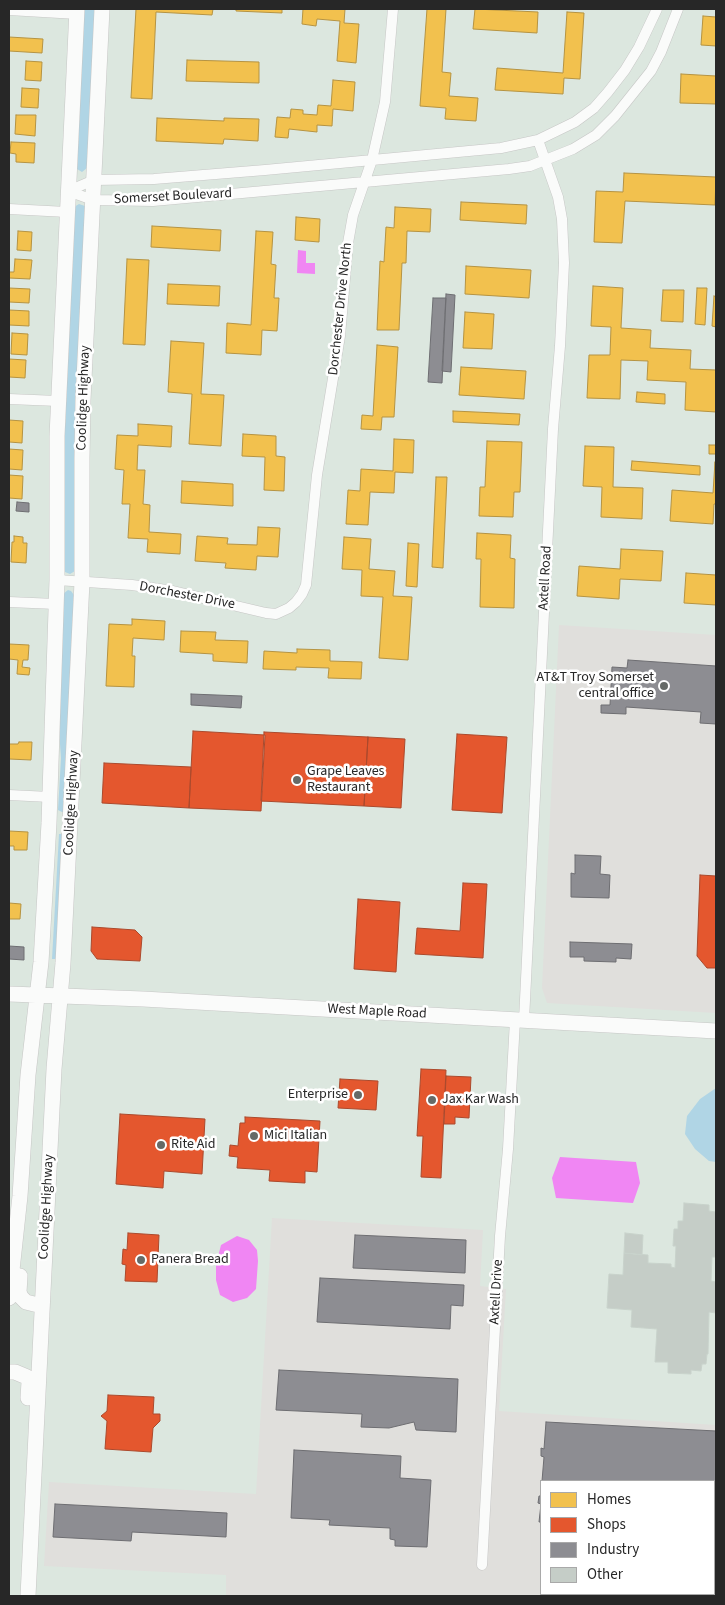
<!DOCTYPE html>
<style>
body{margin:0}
#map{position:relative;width:725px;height:1605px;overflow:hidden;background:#dce7df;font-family:"Source Sans 3",sans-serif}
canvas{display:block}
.frame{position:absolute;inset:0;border:10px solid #272727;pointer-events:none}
.legend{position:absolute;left:540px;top:1480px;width:175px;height:115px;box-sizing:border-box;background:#fff;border:1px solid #a9a9a9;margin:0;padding:6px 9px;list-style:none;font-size:15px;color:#272727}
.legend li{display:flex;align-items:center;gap:10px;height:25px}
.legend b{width:25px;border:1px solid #a9a9a9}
</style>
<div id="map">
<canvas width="725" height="1605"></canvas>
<div class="frame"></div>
<ul class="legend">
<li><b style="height:14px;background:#f2c14e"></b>Homes</li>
<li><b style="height:14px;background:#e4572e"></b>Shops</li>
<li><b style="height:14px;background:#8d8d92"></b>Industry</li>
<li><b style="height:14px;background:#c5cdc7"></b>Other</li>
</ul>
</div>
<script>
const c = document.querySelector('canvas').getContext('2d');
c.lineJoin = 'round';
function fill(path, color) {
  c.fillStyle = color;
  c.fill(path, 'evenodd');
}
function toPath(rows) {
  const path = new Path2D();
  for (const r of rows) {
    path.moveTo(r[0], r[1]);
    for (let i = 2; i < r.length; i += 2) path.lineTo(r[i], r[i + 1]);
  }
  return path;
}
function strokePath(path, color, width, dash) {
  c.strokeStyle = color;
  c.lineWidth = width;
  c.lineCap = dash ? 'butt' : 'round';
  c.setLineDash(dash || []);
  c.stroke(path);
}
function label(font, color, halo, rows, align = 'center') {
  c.font = font + ' "Source Sans 3",sans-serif';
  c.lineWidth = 5;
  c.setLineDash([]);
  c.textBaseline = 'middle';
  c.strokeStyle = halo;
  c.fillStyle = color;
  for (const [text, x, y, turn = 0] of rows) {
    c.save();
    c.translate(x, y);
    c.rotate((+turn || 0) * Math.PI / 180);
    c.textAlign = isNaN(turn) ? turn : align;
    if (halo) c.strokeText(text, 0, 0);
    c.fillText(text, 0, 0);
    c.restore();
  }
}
const industrial = toPath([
 [559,625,716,635,716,1013,547,1003,542,988],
 [272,1218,483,1230,480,1286,506,1289,499,1411,716,1425,716,1596,692,1596,692,1594,714,1594,714,1481,541,1481,541,1594,647,1594,647,1596,226,1596,226,1575,44,1566,49,1482,256,1494]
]);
const green = toPath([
 [84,9,96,9,87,168,82,172,77,169],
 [79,204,85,206,85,208,75,571,70,574,65,572,64,569,64,452,74,207],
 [68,590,71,591,74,595,64,812,62,812,58,810,61,758,59,730,63,594],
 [59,834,62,834,63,836,57,959,52,959],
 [716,1088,716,1162,709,1161,695,1149,685,1134,687,1116,700,1099]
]);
const water = toPath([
 [298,250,306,251,306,263,315,263,315,274,297,273],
 [560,1157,636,1162,640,1183,633,1203,556,1198,552,1178],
 [237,1236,249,1240,257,1250,258,1261,256,1289,247,1298,233,1302,220,1295,216,1280,216,1265,221,1245]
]);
const homes = toPath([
 [136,9,213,9,212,15,156,12,152,99,131,98,136,9],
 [236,9,282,9,282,13,236,11,236,9],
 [303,9,345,9,344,23,359,24,356,63,337,61,340,21,317,19,316,26,302,24,303,9],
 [427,9,446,9,442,72,451,73,449,96,478,98,476,121,445,119,446,108,420,106,427,9],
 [475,9,538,12,537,33,473,29,475,9],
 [567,12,584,13,580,79,564,78,563,94,495,90,497,68,563,73,567,12],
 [703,16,716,17,716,46,701,45,703,16],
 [9,37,43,39,42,53,9,51,9,37],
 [187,60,259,62,259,83,186,81,187,60],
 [26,61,42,62,41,81,25,80,26,61],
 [681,74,716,76,716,104,680,103,681,74],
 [333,80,355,82,353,111,333,109,332,126,317,125,317,132,289,129,288,138,275,137,277,117,290,118,291,109,303,110,303,114,317,115,318,105,331,106,333,80],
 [22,88,39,89,38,108,21,107,22,88],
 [16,115,36,115,35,136,15,134,16,115],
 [157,118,224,121,224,118,259,119,258,141,224,139,223,144,156,141,157,118],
 [11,142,35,143,34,163,16,162,16,154,10,153,11,142],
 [624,173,716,177,715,205,625,201,622,243,594,242,596,191,623,192,624,173],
 [461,202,527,205,526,224,460,220,461,202],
 [395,207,431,209,430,232,407,231,406,263,402,263,399,330,377,330,380,261,384,262,386,227,394,228,395,207],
 [296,217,320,219,319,242,295,240,296,217],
 [152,226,221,230,220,251,151,247,152,226],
 [18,231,32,232,31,251,17,250,18,231],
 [256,231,273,232,271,264,276,265,274,298,279,298,277,331,262,330,261,355,226,353,227,323,251,325,256,231],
 [15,259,32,260,30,279,9,278,9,272,14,272,15,259],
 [127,259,149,260,145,345,123,344,127,259],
 [466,266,531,270,529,298,465,294,466,266],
 [168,284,220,286,219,306,167,304,168,284],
 [593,286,623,288,621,328,651,330,650,348,691,350,690,369,716,370,716,412,685,410,686,382,647,380,648,361,621,360,620,399,587,398,589,355,610,355,611,327,591,326,593,286],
 [9,288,30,289,29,303,9,302,9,288],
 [697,288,707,288,705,325,695,324,697,288],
 [663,290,684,290,683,322,661,321,663,290],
 [714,296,716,297,716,327,712,326,714,296],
 [9,310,29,311,29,326,9,325,9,310],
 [465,312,494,314,492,349,463,348,465,312],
 [12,333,28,334,27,355,11,354,12,333],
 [171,341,204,343,201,394,224,395,221,446,189,444,192,394,168,392,171,341],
 [377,345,398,347,394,417,382,417,381,430,361,429,362,415,373,416,377,345],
 [9,359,26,360,25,378,9,377,9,359],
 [461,367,526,371,524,399,459,395,461,367],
 [637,392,665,394,665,404,636,402,637,392],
 [453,411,520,414,519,425,453,422,453,411],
 [9,420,23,421,22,443,9,442,9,420],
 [138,424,172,426,171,447,138,445,137,470,145,470,143,504,150,505,149,532,181,534,180,554,147,552,148,539,128,538,130,504,122,504,124,470,115,469,117,435,138,436,138,424],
 [243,434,276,436,276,456,285,457,284,491,264,490,265,457,242,456,243,434],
 [394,439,414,440,413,473,395,472,394,493,370,492,368,525,346,524,348,490,360,491,361,469,393,471,394,439],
 [487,441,522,442,520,492,514,492,513,517,479,516,480,487,485,487,487,441],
 [709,445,716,445,716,454,709,454,709,445],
 [585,446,614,447,613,487,643,488,642,519,601,517,602,487,583,486,585,446],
 [9,449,23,450,22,470,9,469,9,449],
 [632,461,700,466,700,475,631,470,632,461],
 [715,462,716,504,714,504,713,524,670,521,672,490,713,493,715,462],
 [9,475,23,476,22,499,9,498,9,475],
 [436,477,447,477,443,568,432,567,436,477],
 [182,481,233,484,233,506,181,503,182,481],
 [258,527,280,528,278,557,257,556,256,570,225,568,226,563,195,561,197,536,228,538,227,544,257,545,258,527],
 [477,533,511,535,510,558,515,559,514,608,480,607,481,559,476,559,477,533],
 [14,536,23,537,23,543,27,543,26,563,11,562,12,542,14,542,14,536],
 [344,537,371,539,369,569,395,571,393,596,412,597,408,660,379,658,383,597,361,596,362,570,342,569,344,537],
 [408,543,419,544,417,587,406,586,408,543],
 [621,549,663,551,661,581,620,579,619,599,577,596,579,566,620,569,621,549],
 [686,573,716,575,716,605,684,603,686,573],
 [132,619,165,621,164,640,133,638,132,656,135,656,134,687,106,686,109,624,132,625,132,619],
 [181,631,216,632,215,640,248,641,247,663,213,661,213,654,180,652,181,631],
 [9,644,29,645,28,660,23,660,22,667,30,668,29,675,17,674,18,660,9,659,9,644],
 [297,649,330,650,330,661,362,662,361,679,328,678,329,668,296,667,296,670,263,669,264,651,297,653,297,649],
 [19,742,32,742,31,760,9,759,9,744,18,744,19,742],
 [9,831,28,832,27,850,14,850,14,846,9,846,9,831],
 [9,903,21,904,20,919,9,919,9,903]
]);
const shops = toPath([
 [193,731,265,735,261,811,189,808,193,731],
 [264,732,368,737,364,806,261,801,264,732],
 [457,734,507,737,502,813,452,810,457,734],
 [368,737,405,739,401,808,364,806,368,737],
 [104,763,191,767,189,808,102,803,104,763],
 [700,875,716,876,716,968,707,968,697,956,700,875],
 [463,883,487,884,483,958,415,954,417,928,460,931,463,883],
 [358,899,400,902,396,972,354,969,358,899],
 [92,927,135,930,142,937,140,961,97,959,91,951,92,927],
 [421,1069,446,1070,441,1178,421,1177,423,1136,417,1136,421,1069],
 [446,1076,471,1077,469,1118,455,1117,455,1124,444,1124,446,1076],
 [340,1079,378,1081,376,1110,338,1108,340,1079],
 [120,1114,205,1119,202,1174,164,1171,163,1188,116,1184,120,1114],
 [245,1117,320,1121,317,1172,305,1171,305,1183,269,1181,270,1170,237,1168,238,1157,229,1156,230,1145,238,1146,240,1123,245,1123,245,1117],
 [128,1233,159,1235,157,1282,125,1281,126,1265,122,1264,123,1249,127,1250,128,1233],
 [108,1395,154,1397,153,1414,160,1414,160,1421,153,1428,151,1452,105,1449,107,1421,101,1416,107,1411,108,1395]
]);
const industry = toPath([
 [446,294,455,295,451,372,442,371,446,294],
 [433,298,446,298,442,383,428,382,433,298],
 [17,502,29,503,29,512,16,511,17,502],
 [628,660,716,666,716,724,700,723,701,712,626,707,626,714,601,713,601,705,610,705,612,667,627,668,628,660],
 [191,694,242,696,241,708,191,705,191,694],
 [575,855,601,856,600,874,610,875,609,898,571,897,571,873,575,874,575,855],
 [570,942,632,944,631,959,616,958,616,962,584,961,584,957,570,957,570,942],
 [9,946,24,947,24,960,9,959,9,946],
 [355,1235,466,1240,465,1273,353,1268,355,1235],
 [320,1278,464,1285,463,1306,451,1305,450,1329,317,1322,320,1278],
 [279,1370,458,1379,456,1432,416,1430,414,1422,389,1428,361,1427,362,1414,276,1410,279,1370],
 [546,1422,716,1431,716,1514,714,1514,714,1481,542,1481,544,1457,541,1456,541,1448,544,1449,546,1422],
 [294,1450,401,1456,400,1478,431,1480,427,1547,395,1546,395,1540,390,1539,390,1528,329,1525,330,1520,291,1518,294,1450],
 [541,1493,541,1522,539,1522,541,1504,538,1503,539,1496,541,1496,541,1493],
 [55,1504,227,1513,226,1537,132,1532,131,1541,53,1537,55,1504]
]);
const building = toPath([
 [684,1203,709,1205,709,1211,716,1212,716,1257,712,1257,711,1281,716,1282,716,1313,709,1312,708,1354,707,1354,706,1364,702,1364,701,1371,691,1370,691,1374,668,1373,668,1362,655,1362,657,1329,631,1327,632,1310,607,1308,609,1274,623,1275,624,1253,648,1255,648,1263,671,1264,671,1267,675,1268,676,1246,673,1246,674,1229,678,1229,678,1221,683,1221,684,1203],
 [625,1233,643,1235,642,1255,624,1253,625,1233]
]);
const street = toPath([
 [9,10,77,14],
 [68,191,93,200,153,201,509,169,530,166,573,149,596,135,615,116,651,71,661,52,678,9],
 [68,191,94,180,154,179,265,170,501,148,538,140,575,122,594,108,608,92,625,70,639,47,657,9],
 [9,209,67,212],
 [9,399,58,401],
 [57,580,132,585,173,591,266,613,276,614,289,608,296,602,302,594,306,585,317,475,340,336,348,243,353,215,372,160,385,102,393,9],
 [9,602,56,604],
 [9,795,50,797],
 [524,1020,553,429,560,346,564,263,562,219,558,197,538,140],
 [482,1565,500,1236,508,1149,515,1020]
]);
const secondary = toPath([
 [9,994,143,999,716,1031],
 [20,1276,19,1292,21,1297,26,1302,42,1306],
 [9,1298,20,1196,28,1075,41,962,49,823,57,580,57,436,77,9],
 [9,1372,15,1372,27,1377,29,1382,28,1398],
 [28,1596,54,1069,63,963,82,582,82,458,83,400,102,9]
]);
const markers = [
 [664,686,5,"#666a67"],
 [297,780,5,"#666a67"],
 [358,1095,5,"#666a67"],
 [432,1100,5,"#666a67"],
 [254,1136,5,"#666a67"],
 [161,1145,5,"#666a67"],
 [141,1260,5,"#666a67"]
];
const streetNames = [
 ["Somerset Boulevard",173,197,-3],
 ["Dorchester Drive North",341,309,-84],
 ["Coolidge Highway",84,398,-88],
 ["Axtell Road",546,578,-87],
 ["Dorchester Drive",187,596,11],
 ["Coolidge Highway",72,803,-87],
 ["West Maple Road",377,1012,3],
 ["Coolidge Highway",47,1207,-87],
 ["Axtell Drive",497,1292,-87]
];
const poiNames = [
 ["AT&T Troy Somerset",654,678,"right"],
 ["central office",654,694,"right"],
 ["Grape Leaves",307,772],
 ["Restaurant",307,788],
 ["Enterprise",348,1095,"right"],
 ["Jax Kar Wash",442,1100],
 ["Mici Italian",264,1136],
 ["Rite Aid",171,1145],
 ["Panera Bread",151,1260]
];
fill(industrial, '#e0dfdc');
fill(green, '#b0d5e5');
fill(water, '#f086f3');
fill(homes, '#f2c14e');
strokePath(homes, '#b59342', 1);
fill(shops, '#e4572e');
strokePath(shops, '#ab492c', 1);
fill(industry, '#8d8d92');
strokePath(industry, '#6e6e72', 1);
fill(building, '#c5cdc7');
strokePath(building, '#c8d2cb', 1);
strokePath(street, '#c6c6c5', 11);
strokePath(secondary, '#c6c6c5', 16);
strokePath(street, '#fafbfa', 10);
strokePath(secondary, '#fafbfa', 15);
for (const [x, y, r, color] of markers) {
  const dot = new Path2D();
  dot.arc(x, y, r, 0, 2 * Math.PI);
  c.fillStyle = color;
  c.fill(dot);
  strokePath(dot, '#fff', 2);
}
label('14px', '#272727', '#fff', streetNames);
label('14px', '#272727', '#fff', poiNames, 'left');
</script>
